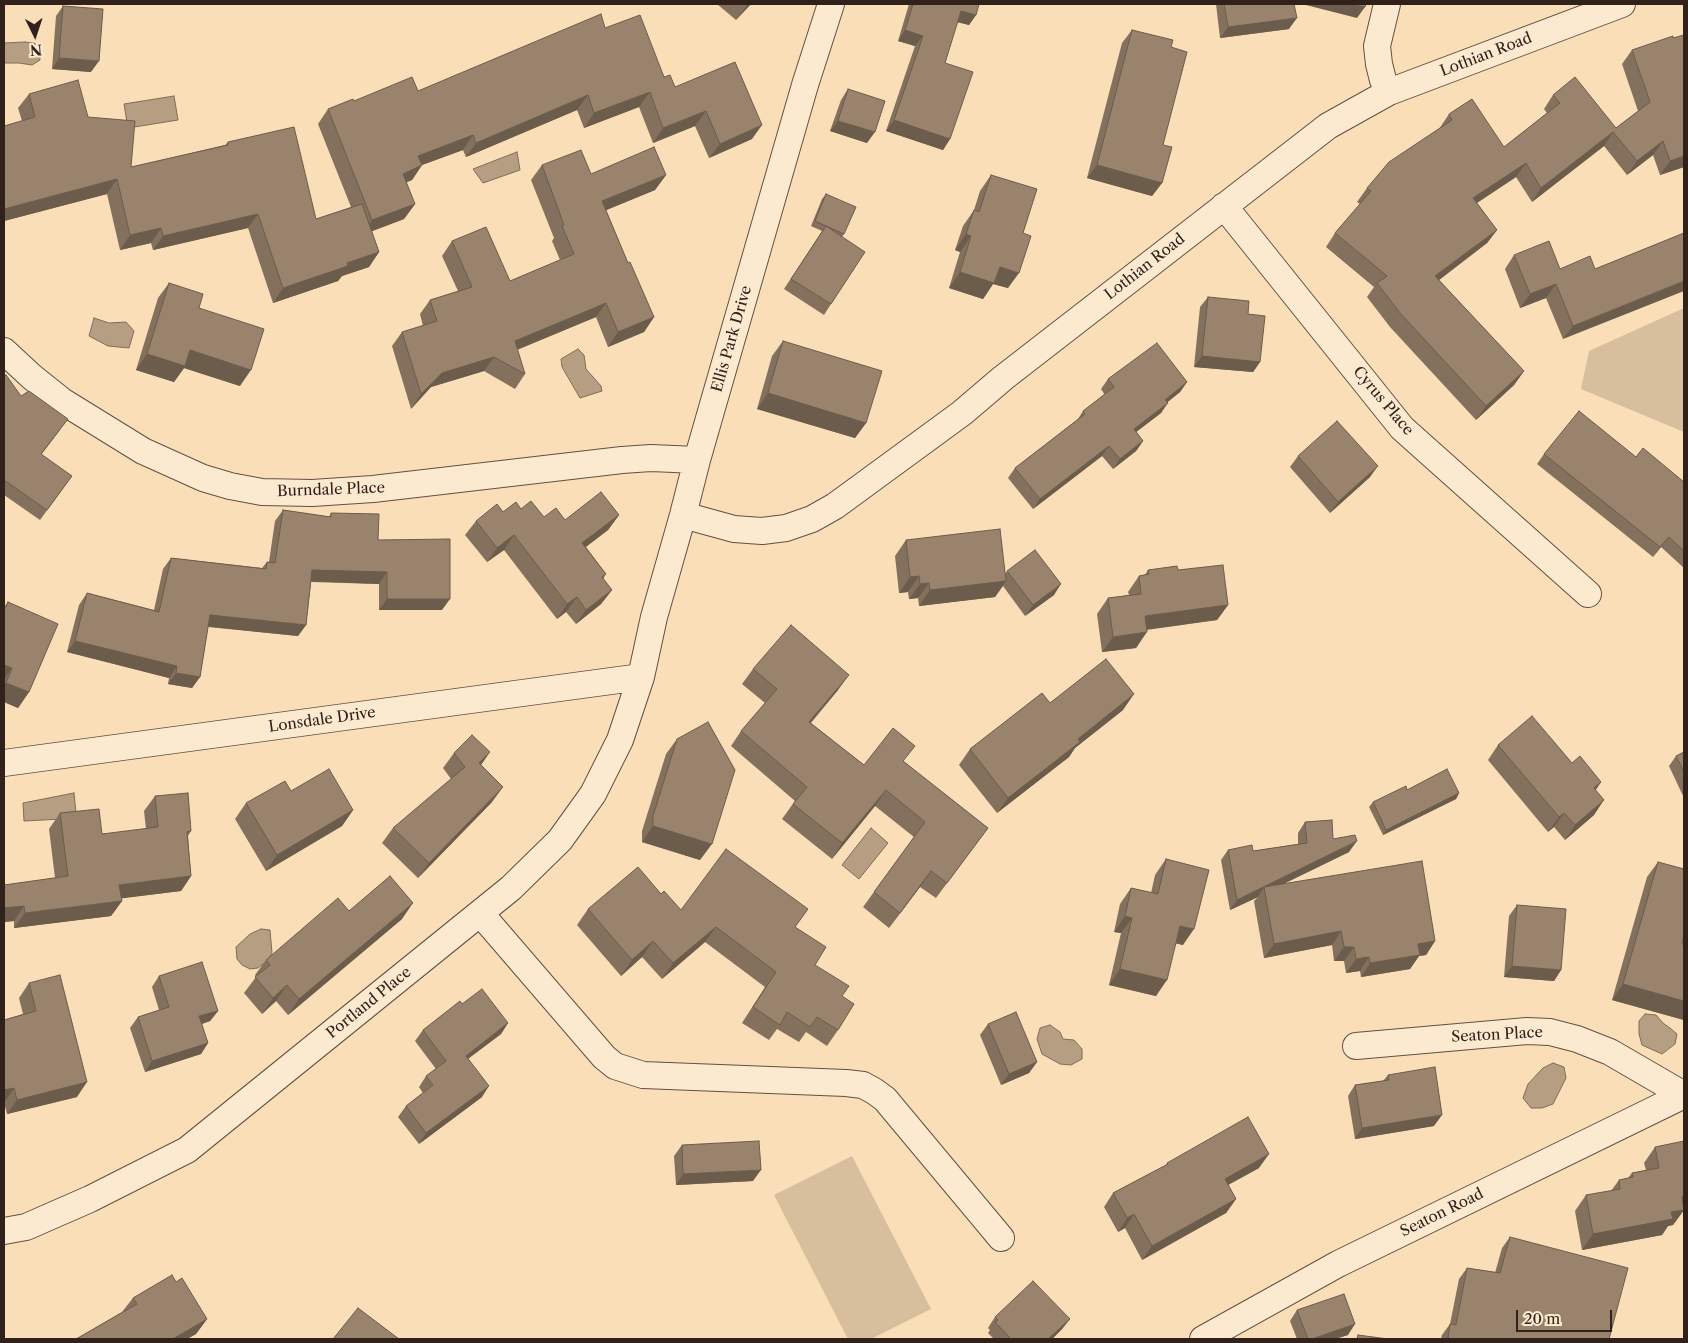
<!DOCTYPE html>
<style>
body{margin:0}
#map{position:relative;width:1688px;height:1343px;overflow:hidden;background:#f9deb7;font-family:"Libre Caslon Text",serif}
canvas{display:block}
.frame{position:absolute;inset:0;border:5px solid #30211b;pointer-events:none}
.north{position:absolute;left:10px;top:10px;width:50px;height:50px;-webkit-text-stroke:4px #fbead0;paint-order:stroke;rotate:176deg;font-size:14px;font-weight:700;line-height:20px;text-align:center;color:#30211b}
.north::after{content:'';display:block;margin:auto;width:18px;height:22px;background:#30211b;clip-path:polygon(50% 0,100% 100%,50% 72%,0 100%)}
.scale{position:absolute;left:1516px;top:1310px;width:96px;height:22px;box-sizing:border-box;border:2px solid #30211b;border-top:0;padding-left:6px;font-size:15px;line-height:18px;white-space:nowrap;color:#30211b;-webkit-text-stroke:4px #fbead0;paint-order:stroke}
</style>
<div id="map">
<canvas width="1688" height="1343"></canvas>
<div class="frame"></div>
<div class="north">N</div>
<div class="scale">20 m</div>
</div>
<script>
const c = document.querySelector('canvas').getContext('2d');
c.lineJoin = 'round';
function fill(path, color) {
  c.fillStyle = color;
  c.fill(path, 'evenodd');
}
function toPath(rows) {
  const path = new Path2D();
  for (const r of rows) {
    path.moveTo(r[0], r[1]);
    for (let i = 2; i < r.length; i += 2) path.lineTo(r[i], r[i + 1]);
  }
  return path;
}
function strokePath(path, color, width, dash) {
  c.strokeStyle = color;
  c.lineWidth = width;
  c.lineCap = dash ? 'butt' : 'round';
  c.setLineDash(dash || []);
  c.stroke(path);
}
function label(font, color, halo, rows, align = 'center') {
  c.font = font + ' "Libre Caslon Text",serif';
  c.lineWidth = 4.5;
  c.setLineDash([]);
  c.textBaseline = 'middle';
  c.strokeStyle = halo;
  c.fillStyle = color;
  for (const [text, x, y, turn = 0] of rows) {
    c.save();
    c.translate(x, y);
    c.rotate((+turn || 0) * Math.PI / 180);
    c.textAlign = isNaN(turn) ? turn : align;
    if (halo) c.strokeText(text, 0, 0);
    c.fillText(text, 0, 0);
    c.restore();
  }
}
const green = toPath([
 [1684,308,1684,432,1581,389,1589,351],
 [852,1156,931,1309,871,1339,848,1339,774,1195]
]);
const water = toPath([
 [25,42,39,44,40,60,32,65,19,63,4,63,4,43,25,42],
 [174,96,178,120,128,128,124,104,174,96],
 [517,152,520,170,483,183,473,169,517,152],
 [94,318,109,323,126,322,134,331,129,348,108,346,89,336,94,318],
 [578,349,584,355,586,369,601,386,602,391,580,398,562,367,561,359,578,349],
 [74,793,76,813,62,819,24,821,23,803,74,793],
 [871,828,888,843,859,879,842,865,871,828],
 [261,929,270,930,272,953,268,960,258,968,250,969,242,965,237,959,236,947,250,934,261,929],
 [1645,1014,1656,1015,1663,1023,1670,1028,1677,1034,1675,1044,1662,1054,1642,1045,1639,1034,1639,1021,1645,1014],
 [1050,1025,1060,1032,1063,1039,1074,1040,1082,1049,1082,1059,1071,1065,1060,1064,1042,1054,1037,1039,1040,1028,1050,1025],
 [1553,1063,1564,1067,1566,1078,1553,1104,1542,1108,1531,1108,1523,1098,1528,1084,1543,1068,1553,1063]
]);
const street = toPath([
 [1387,4,1377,46,1379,64,1383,80,1389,92],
 [1224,206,1402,428,1588,594],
 [4,351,32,377,62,401,143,451,203,478,230,486,262,492,312,493,373,489,622,460,651,458,697,460],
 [683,515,734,529,762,531,786,528,812,519,835,506,962,413,1003,378,1328,126,1389,92,1622,4],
 [4,763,641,677],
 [480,913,604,1057,615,1066,643,1075,846,1083,863,1085,874,1091,885,1099,1001,1238],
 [1356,1046,1527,1031,1550,1032,1577,1039,1610,1052,1684,1095],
 [4,1231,26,1227,90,1199,187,1150,511,888,560,840,593,794,620,740,641,677,654,617,683,515,697,460,805,85,831,4],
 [1203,1339,1338,1264,1684,1095]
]);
const wall = toPath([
 [717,4,751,4,736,20],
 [909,4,979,4,976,15,969,25,957,22,945,63,950,139,943,150,886,131,915,46,898,41],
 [1216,4,1294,4,1289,29,1220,38],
 [63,6,91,72,52,69,56,16],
 [605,28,675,87,752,139,709,158,695,126,653,143,639,107,584,128,577,110,466,157,463,150,422,165,412,180,406,182,415,204,404,219,372,231,379,252,369,267,342,276,338,281,273,303,248,228,153,250,151,243,120,250,107,194,4,221,4,126,22,121,18,108,29,94,88,117,131,167,225,145,228,142,316,219,351,207,318,124,328,109,354,101,418,91],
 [1132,30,1171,47,1163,145,1162,183,1152,196,1087,178,1122,43],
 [1632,50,1684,167,1660,175,1653,155,1627,175,1604,146,1532,202,1516,177,1477,203,1497,230,1487,243,1439,280,1524,371,1514,385,1476,420,1390,327,1367,297,1374,287,1326,247,1335,233,1360,204,1357,202,1367,188,1439,129,1449,114,1504,147,1547,113,1544,109,1553,95,1616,128,1638,111,1622,64],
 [848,89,867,143,830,131,841,100],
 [542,165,591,174,666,175,655,190,606,210,628,263,654,317,644,332,608,347,596,317,517,350,525,374,515,389,484,371,431,387,411,409,392,346,402,332,423,326,420,314,430,300,458,291,442,256,452,241,510,281,560,260,552,241,554,238,531,180],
 [991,175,1023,233,1008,288,993,284,983,299,949,288,960,252,955,250,963,226,974,210,980,191],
 [826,194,844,234,842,237,831,304,824,315,784,289,822,231,811,226,822,199],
 [1684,233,1563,339,1546,298,1520,308,1505,269,1514,255,1560,269,1595,269],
 [169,283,199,308,240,386,184,368,174,382,136,370,158,298],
 [1208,297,1248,314,1260,362,1253,372,1194,367,1200,307],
 [783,341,866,423,855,438,757,409,772,356],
 [4,377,21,396,60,430,41,455,72,476,40,520,4,495],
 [1108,379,1187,382,1180,392,1167,402,1161,413,1136,432,1143,441,1136,451,1113,469,1102,456,1033,509,1008,478,1015,468,1078,419,1083,411,1105,395,1101,389],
 [1544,454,1636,457,1684,482,1684,568,1661,547,1653,557,1537,464],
 [1298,456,1370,477,1330,513,1290,467],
 [521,509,544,517,565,520,619,515,608,530,586,547,606,574,603,579,612,590,601,604,576,624,566,612,557,619,504,550,487,562,465,535,476,521,503,512],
 [283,510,329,517,331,513,378,540,442,610,379,610,379,584,311,582,306,625,298,636,208,627,200,677,192,688,168,684,169,678,67,652,79,605,87,593,154,610,163,569,171,558,262,568,267,562,269,562,275,521],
 [906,540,1006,573,1007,571,1054,595,1025,616,1003,586,995,597,919,606,918,598,909,599,908,592,899,593,895,556],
 [1148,570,1178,570,1228,605,1217,620,1147,630,1136,648,1102,652,1097,614,1108,598,1129,595,1128,592,1139,576,1145,575],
 [8,602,29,692,18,708,4,702,4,606,5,606],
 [753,669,838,690,811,723,864,765,904,762,988,828,936,898,920,887,889,928,863,907,914,837,875,806,832,859,782,819,795,801,731,746,741,731,765,703,742,684],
 [1050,703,1123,710,1075,748,1069,757,997,813,959,765,970,749],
 [677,739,700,860,642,842,642,831,666,754],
 [1498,745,1601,782,1595,790,1594,815,1565,840,1554,827,1548,832,1488,760],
 [1684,752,1684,798,1669,766,1676,756],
 [454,753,481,765,492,802,418,878,382,843,393,828,451,779,443,768],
 [1407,790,1459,793,1456,799,1383,835,1369,807,1373,802],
 [155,796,191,831,188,836,191,876,181,891,121,898,122,901,111,916,14,928,14,921,4,922,4,885,55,878,49,829,60,813,102,834,146,829,144,811],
 [246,803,353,810,342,826,266,871,235,819],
 [1305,822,1333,839,1349,852,1283,884,1435,941,1426,955,1419,956,1410,969,1361,977,1360,971,1346,973,1344,961,1334,961,1332,945,1264,958,1254,901,1258,897,1230,910,1221,860,1228,850,1253,851,1298,844,1298,833],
 [1166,859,1183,945,1176,943,1156,996,1109,985,1121,933,1114,932,1120,904,1131,888,1151,893,1155,875],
 [1658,862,1682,944,1684,945,1684,1020,1612,1000,1647,877],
 [661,894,681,910,795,928,815,965,842,996,838,1030,827,1046,806,1032,799,1042,777,1029,769,1040,742,1023,765,987,705,942,662,979,642,957,621,976,577,925,588,909],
 [1517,905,1561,970,1554,981,1504,977,1509,916],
 [349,911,402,919,288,1015,276,1001,262,1014,244,993,256,977,255,975,266,960],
 [159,976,218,1011,210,1021,202,1024,208,1043,201,1054,145,1072,130,1028,138,1017,159,1010,152,987],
 [29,983,77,1097,7,1114,4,1103,4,1020,23,1014,19,998],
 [462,1004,508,1023,501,1034,468,1059,482,1097,419,1144,398,1117,406,1106,423,1093,419,1087,426,1076,436,1069,415,1041,423,1030],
 [988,1024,1037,1062,1029,1073,1001,1085,980,1035],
 [1388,1075,1434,1126,1355,1139,1348,1096,1355,1085,1383,1081],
 [682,1145,753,1181,676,1185,674,1156],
 [1655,1147,1684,1210,1673,1225,1668,1226,1662,1235,1582,1250,1575,1211,1586,1195,1611,1191,1619,1180,1628,1178,1632,1173,1646,1170,1644,1163],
 [1167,1163,1259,1168,1228,1185,1236,1199,1226,1213,1142,1260,1125,1228,1118,1232,1104,1207,1113,1193,1166,1165],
 [1510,1237,1609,1339,1441,1339,1442,1335,1450,1324,1459,1279,1467,1268,1495,1273,1502,1248],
 [176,1282,207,1319,196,1334,187,1339,76,1339,122,1312,133,1298],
 [1297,1310,1348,1335,1335,1339,1297,1339,1290,1321],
 [995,1317,1070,1319,1062,1329,1052,1339,994,1339,988,1333,990,1330,988,1328]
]);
const shadedWall = toPath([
 [748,4,751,4,736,20],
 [1302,4,1351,4,1365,7,1357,18],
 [961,11,976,15,969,25,953,21],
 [1297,18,1289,29,1220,38,1228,27],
 [905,30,923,36,915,46,898,41],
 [59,58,99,61,91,72,52,69],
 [650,92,639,107,584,128,594,113],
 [588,95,577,110,466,157,476,143],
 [706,111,695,126,653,143,663,128],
 [894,120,950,139,943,150,886,131],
 [838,121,875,132,867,143,830,131],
 [762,125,752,139,709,158,720,144],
 [1613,132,1604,146,1532,202,1541,188],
 [473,135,463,150,422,165,412,180,392,189,403,174,418,156],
 [1663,141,1653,155,1627,175,1637,161],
 [1684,156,1684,167,1660,175,1670,161],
 [1526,163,1516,177,1463,212,1473,198],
 [1097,165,1162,183,1152,196,1087,178],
 [666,175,655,190,592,216,602,201],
 [117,179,107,194,4,221,4,209],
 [415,204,404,219,362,235,372,220],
 [258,214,248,228,153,250,163,236],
 [161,228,151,243,120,250,130,235],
 [1497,230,1487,243,1426,290,1435,276],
 [966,234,971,236,960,252,955,250],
 [379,252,369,267,342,276,338,281,273,303,283,288,347,263],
 [1000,267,1019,273,1008,288,993,284,983,299,949,288,960,272],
 [1684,281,1684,291,1563,339,1573,326],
 [1556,284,1546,298,1520,308,1530,294],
 [606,303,596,317,504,355,515,341],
 [654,317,644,332,608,347,618,332],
 [190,350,251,370,240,386,184,368,174,382,136,370,147,354],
 [1202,356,1260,362,1253,372,1194,367],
 [494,357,484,371,431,387,411,409,421,394,442,373],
 [1524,371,1514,385,1476,420,1486,406],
 [1187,382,1180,392,1158,410,1165,400],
 [768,393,866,423,855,438,757,409],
 [1168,403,1161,413,1127,439,1134,429],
 [1143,441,1136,451,1113,469,1120,459],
 [1109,446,1102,456,1033,509,1040,499],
 [1378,466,1370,477,1330,513,1338,502],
 [619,515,608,530,572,557,582,543],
 [514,535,504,550,487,562,497,548],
 [1669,537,1653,557,1660,547],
 [312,570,387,572,379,584,304,581],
 [919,576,908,592,899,593,910,577],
 [1006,581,995,597,919,606,930,590],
 [929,583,918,598,909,599,920,584],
 [1061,584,1054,595,1025,616,1033,605],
 [612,590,601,604,576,624,586,610],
 [577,597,566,612,557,619,567,604],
 [387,599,450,599,442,610,379,610],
 [1228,605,1217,620,1134,631,1145,616],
 [210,615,306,625,298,636,202,626],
 [1147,632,1136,648,1102,652,1113,637],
 [75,641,177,666,169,678,67,652],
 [4,665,12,668,4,680],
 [176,673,200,677,192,688,168,684],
 [849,675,838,690,798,737,809,722],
 [6,683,29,692,18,708,4,702,4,686],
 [1134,694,1123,710,1075,748,1069,757,997,813,1008,798,1078,739],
 [490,752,479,768,479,763],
 [1601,782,1591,797,1594,788],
 [503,787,492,802,418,878,429,863],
 [886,790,875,806,832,859,842,843],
 [1459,793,1456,799,1383,835,1386,830],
 [1604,800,1594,815,1565,840,1575,825],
 [353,810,342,826,266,871,277,855],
 [1564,813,1554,827,1548,832,1559,817],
 [653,826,712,844,700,860,642,842],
 [1357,841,1349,852,1265,893,1264,887,1258,897,1230,910,1237,900],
 [931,871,920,887,889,928,900,913],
 [191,876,181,891,109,900,119,885],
 [122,901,111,916,14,928,25,913],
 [413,903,402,919,288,1015,299,999],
 [24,906,14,921,4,922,4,908],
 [1125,916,1132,918,1121,933,1114,932],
 [1180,926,1194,929,1183,945,1169,942],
 [716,927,705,942,662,979,673,963],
 [1341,931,1332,945,1264,958,1274,944],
 [653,941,642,957,621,976,632,960],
 [1435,941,1426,955,1419,956,1410,969,1361,977,1370,963,1418,944],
 [1344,947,1354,947,1344,961,1334,961],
 [1369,957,1360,971,1346,973,1356,959],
 [1512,966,1561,970,1554,981,1504,977],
 [1120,969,1167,980,1156,996,1109,985],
 [1623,984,1684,1001,1684,1020,1612,1000],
 [287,985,276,1001,262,1014,273,998],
 [218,1011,210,1021,192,1027,199,1016],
 [508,1023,501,1034,458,1066,466,1056],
 [208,1043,201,1054,145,1072,152,1061],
 [1037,1062,1029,1073,1001,1085,1009,1074],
 [87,1082,77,1097,7,1114,17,1100],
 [489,1086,482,1097,419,1144,426,1133],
 [14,1088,4,1103,4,1090],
 [1442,1115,1434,1126,1355,1139,1362,1128],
 [1269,1154,1259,1168,1215,1192,1225,1179],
 [761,1170,753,1181,676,1185,683,1174],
 [1684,1196,1684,1210,1673,1225,1668,1226,1662,1235,1582,1250,1593,1234],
 [1236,1199,1226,1213,1142,1260,1152,1246],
 [1134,1214,1125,1228,1118,1232,1127,1218],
 [207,1319,196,1334,187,1339,173,1339],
 [1070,1319,1062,1329,1052,1339,1048,1339],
 [1355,1324,1348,1335,1335,1339,1312,1339]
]);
const building = toPath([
 [913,4,979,4,976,15,961,11,945,63,973,72,950,139,894,120,923,36,905,30,913,4],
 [1224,4,1294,4,1297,18,1228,27,1224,4],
 [1351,4,1366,4,1365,7,1351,4],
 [63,6,103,9,99,61,59,58,63,6],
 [601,14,605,28,640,15,664,77,670,75,675,87,735,62,762,125,720,144,706,111,663,128,650,92,594,113,588,95,476,143,473,135,418,156,422,165,403,174,415,204,372,220,328,109,353,99,354,101,412,77,418,91,601,14],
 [1132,30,1173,40,1171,47,1187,52,1163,145,1172,147,1162,183,1097,165,1132,30],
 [1684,35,1684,156,1670,161,1663,141,1637,161,1613,132,1541,188,1526,163,1473,198,1497,230,1435,276,1524,371,1486,406,1400,313,1377,283,1387,276,1335,233,1371,191,1367,188,1389,162,1452,120,1449,114,1472,99,1504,147,1560,103,1553,95,1575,77,1616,128,1650,102,1632,50,1673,36,1673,38,1684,35],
 [78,80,88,117,135,121,131,167,228,145,228,142,294,127,316,219,362,204,379,252,347,263,348,266,283,288,258,214,163,236,161,228,130,235,117,179,4,209,4,126,35,117,29,94,78,80],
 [848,89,885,101,875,132,838,121,848,89],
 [654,147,666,175,602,201,628,263,630,262,654,317,618,332,606,303,515,341,525,374,494,357,442,373,421,394,402,332,437,321,430,300,472,287,452,241,486,227,510,281,574,254,562,226,564,225,542,165,581,150,591,174,654,147],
 [991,175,1037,189,1023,233,1031,236,1019,273,1000,267,994,283,960,272,971,236,966,234,974,210,979,212,991,175],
 [826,194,856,207,844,234,815,221,826,194],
 [826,226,865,252,831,304,791,279,826,226],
 [1684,233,1684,281,1573,326,1556,284,1530,294,1514,255,1549,241,1560,269,1590,256,1595,269,1684,233],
 [169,283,203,294,199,308,264,329,251,370,190,350,185,366,147,354,169,283],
 [1208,297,1249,301,1248,314,1265,316,1260,362,1202,356,1208,297],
 [783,341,882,371,866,423,768,393,783,341],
 [1157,343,1187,382,1165,400,1168,403,1134,429,1143,441,1120,459,1109,446,1040,499,1015,468,1085,414,1083,411,1114,387,1108,379,1157,343],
 [6,375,21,396,29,391,68,419,41,454,72,476,47,510,4,480,4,377,6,375],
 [1579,411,1636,457,1643,448,1684,482,1684,551,1669,537,1660,547,1544,454,1579,411],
 [1337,421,1378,466,1338,502,1298,456,1337,421],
 [601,492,619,515,582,543,606,574,602,577,612,590,586,610,577,597,567,604,514,535,497,548,476,521,497,504,503,512,516,502,521,509,531,501,544,517,556,508,565,520,601,492],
 [283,510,331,517,331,513,379,514,378,540,450,539,450,599,387,599,387,572,312,570,306,625,210,615,200,677,176,673,177,666,75,641,87,593,159,612,171,558,266,569,267,562,275,563,283,510],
 [1000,529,1006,581,930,590,929,583,920,584,919,576,910,577,906,540,1000,529],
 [1035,550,1061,584,1033,605,1007,571,1035,550],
 [1223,565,1228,605,1145,616,1147,632,1113,637,1108,598,1141,594,1139,576,1149,574,1148,570,1177,566,1178,570,1223,565],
 [8,602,58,624,29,692,6,683,12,668,4,665,4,606,6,607,8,602],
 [791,625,849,675,809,722,864,765,893,728,915,746,903,761,988,828,947,883,931,871,900,913,874,892,925,822,886,790,842,843,793,804,807,787,741,731,777,689,753,669,791,625],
 [1106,659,1134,694,1078,739,1080,742,1008,798,970,749,1042,693,1050,703,1106,659],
 [1532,716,1572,763,1580,756,1601,782,1594,788,1604,800,1575,825,1564,813,1559,817,1498,745,1532,716],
 [708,722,735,770,712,844,653,826,653,816,677,739,708,722],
 [472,735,490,752,479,763,503,787,429,863,393,828,465,767,454,753,472,735],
 [1684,752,1684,772,1676,756,1684,752],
 [329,769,353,810,277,855,246,803,285,781,291,791,329,769],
 [1447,769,1459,793,1386,830,1373,802,1406,786,1407,790,1447,769],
 [188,793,191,831,187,832,191,876,119,885,122,901,25,913,24,906,4,908,4,885,68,876,60,813,99,809,102,834,158,827,155,796,188,793],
 [1332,820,1333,839,1355,835,1357,841,1237,900,1228,850,1252,845,1253,851,1307,843,1305,822,1332,820],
 [726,849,808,909,795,927,826,947,815,965,849,986,842,996,854,1004,838,1030,817,1017,810,1027,787,1012,780,1025,753,1007,776,972,716,927,673,963,653,941,632,960,588,909,638,867,661,894,664,891,681,910,726,849],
 [1166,859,1209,870,1194,929,1180,926,1167,980,1120,969,1132,918,1125,916,1131,888,1158,894,1166,859],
 [1422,861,1435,941,1418,944,1420,955,1370,963,1369,957,1356,959,1354,947,1344,947,1341,931,1274,944,1264,887,1422,861],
 [1658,862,1684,869,1684,935,1682,944,1684,945,1684,1001,1623,984,1658,862],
 [390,876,413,903,299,999,287,985,273,998,255,977,270,965,266,960,338,898,349,911,390,876],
 [1517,905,1566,909,1561,970,1512,966,1517,905],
 [202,962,218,1011,199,1016,208,1043,152,1061,138,1017,169,1007,159,976,202,962],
 [60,975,87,1082,17,1100,14,1088,4,1090,4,1020,36,1011,29,983,60,975],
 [482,989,508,1023,466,1056,489,1086,426,1133,406,1106,433,1085,426,1076,446,1061,423,1030,460,1001,462,1004,482,989],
 [1016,1012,1037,1062,1009,1074,988,1024,1016,1012],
 [1435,1067,1442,1115,1362,1128,1355,1085,1389,1080,1388,1075,1435,1067],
 [1248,1117,1269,1154,1225,1179,1236,1199,1152,1246,1134,1214,1127,1218,1113,1193,1168,1164,1167,1163,1248,1117],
 [759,1141,761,1170,683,1174,682,1145,759,1141],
 [1684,1141,1684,1196,1682,1197,1684,1210,1671,1212,1673,1219,1593,1234,1586,1195,1620,1189,1619,1180,1633,1177,1632,1173,1659,1168,1655,1147,1684,1141],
 [1510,1237,1628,1268,1609,1339,1448,1339,1450,1324,1456,1325,1467,1268,1500,1273,1510,1237],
 [172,1275,176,1282,182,1278,207,1319,173,1339,76,1339,137,1304,133,1298,172,1275],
 [1033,1281,1070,1319,1048,1339,1016,1339,1015,1338,1013,1339,1011,1339,995,1322,998,1320,995,1317,1033,1281],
 [1344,1294,1355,1324,1312,1339,1308,1339,1297,1310,1344,1294],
 [358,1308,399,1339,333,1339,358,1308],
 [1358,1335,1388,1339,1357,1339,1358,1335]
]);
const streetNames = [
 ["Lothian Road",1486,55,-21],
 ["Lothian Road",1145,267,-38],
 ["Ellis Park Drive",732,339,-74],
 ["Cyrus Place",1383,401,50],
 ["Burndale Place",331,490,-2],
 ["Lonsdale Drive",322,720,-8],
 ["Portland Place",369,1003,-39],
 ["Seaton Place",1497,1035,-3],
 ["Seaton Road",1442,1213,-26]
];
fill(green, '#d7be9c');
fill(water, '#b59e82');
strokePath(water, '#806c59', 1);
strokePath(street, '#625042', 28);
strokePath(street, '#fbead0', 26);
fill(wall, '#84715d');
fill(shadedWall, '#6b5c4c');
fill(building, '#99836c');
strokePath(building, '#6b5c4c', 1);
label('15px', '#30211b', '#fbead0', streetNames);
</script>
